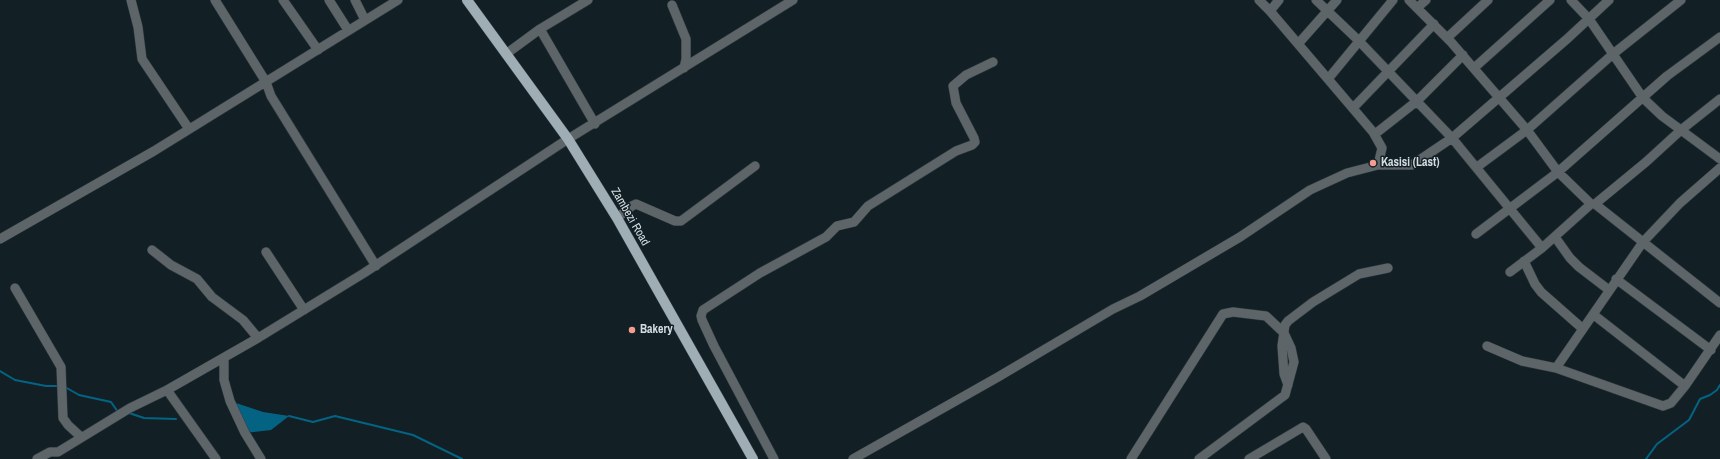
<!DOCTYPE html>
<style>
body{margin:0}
canvas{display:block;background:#122026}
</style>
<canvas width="1720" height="459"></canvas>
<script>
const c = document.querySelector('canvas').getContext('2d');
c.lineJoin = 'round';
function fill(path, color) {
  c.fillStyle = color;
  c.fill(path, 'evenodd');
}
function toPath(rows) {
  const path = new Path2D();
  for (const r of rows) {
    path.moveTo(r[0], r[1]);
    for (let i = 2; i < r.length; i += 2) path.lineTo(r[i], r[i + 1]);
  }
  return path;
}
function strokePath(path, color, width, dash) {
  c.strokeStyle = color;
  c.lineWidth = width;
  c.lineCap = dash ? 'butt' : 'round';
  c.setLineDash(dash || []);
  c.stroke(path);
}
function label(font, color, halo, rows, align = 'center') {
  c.font = font + ' "Archivo Narrow",sans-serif';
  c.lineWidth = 3;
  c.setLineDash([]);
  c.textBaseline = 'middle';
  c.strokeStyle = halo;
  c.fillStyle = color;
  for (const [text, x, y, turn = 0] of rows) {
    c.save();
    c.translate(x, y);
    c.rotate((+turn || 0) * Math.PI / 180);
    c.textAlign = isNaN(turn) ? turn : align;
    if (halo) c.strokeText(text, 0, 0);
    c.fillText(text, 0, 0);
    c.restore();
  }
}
const water = toPath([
 [230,401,263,412,289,416,271,430,245,433]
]);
const stream = toPath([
 [0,371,15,380,46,386,59,386],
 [65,387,79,395,111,402,118,412],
 [129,413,144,418,176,419],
 [289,416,313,422,335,416,413,435,462,459],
 [1646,459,1657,444,1689,420,1700,399,1710,395,1717,390,1720,385]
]);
const minor = toPath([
 [131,0,138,27,142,59,189,129],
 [215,0,266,82,271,96,376,266],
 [283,0,318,50],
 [329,0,348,30],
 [355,0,365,20],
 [1316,0,1358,40,1452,138,1542,248,1591,204,1595,204,1646,162,1681,130,1720,99],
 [1409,0,1451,42,1527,130,1558,172,1591,204],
 [1571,0,1589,19,1643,98,1662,116,1720,159],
 [672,5,686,39,686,59,684,68],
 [1417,8,1426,0],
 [1270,11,1279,0],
 [540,29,595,124],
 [1447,38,1488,0],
 [1298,44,1337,0],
 [506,54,540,29,588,0],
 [1474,68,1550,0],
 [1328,79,1393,0],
 [1354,107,1434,24],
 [1375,134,1417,101,1463,55],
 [1378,165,1412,165,1452,138,1567,39,1609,0],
 [1477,167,1527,130,1613,54,1681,0],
 [1595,204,1720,303],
 [617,218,632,206,636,204,675,221,681,221,755,166],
 [1476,234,1558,172,1667,76,1720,37],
 [1555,237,1570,258,1579,267,1609,290],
 [0,239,154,151,398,0],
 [152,250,171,265,197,279,212,297,243,320,258,338],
 [266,252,304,310],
 [1524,261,1535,284,1541,292,1583,329],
 [1510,272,1542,248],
 [1616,279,1711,350],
 [15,288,61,367,63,418,68,425,81,437],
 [1594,315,1685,386],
 [1487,346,1522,361,1556,368,1663,406,1671,403,1685,386,1720,335],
 [224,358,224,380,230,401,245,433,261,459],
 [1556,368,1643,242,1680,203,1720,168],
 [1288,385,1284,374,1282,346,1285,325,1288,321,1313,302,1359,274,1388,268],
 [167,390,216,459],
 [37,459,50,452,58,452,130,408,167,390,258,338,364,273,568,139,793,0],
 [774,459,714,346,702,320,701,316,703,310,760,273,826,237,837,226,854,222,868,206,956,151,972,145,975,142,974,138,956,103,953,86,966,75,993,62],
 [853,459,998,377,1113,309,1140,296,1240,237,1310,190,1347,173,1378,165,1382,148,1373,132,1270,11,1259,0],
 [1131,459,1223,314,1233,312,1266,316,1284,333,1291,348,1294,362,1285,395,1199,459],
 [1249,459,1303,427,1306,429,1326,459]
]);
const major = toPath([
 [467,0,568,139,617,218,753,459]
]);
const markers = [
 [1373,163,4,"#f59c90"],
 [632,330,4,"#f59c90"]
];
const poiNames = [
 ["Kasisi (Last)",1381,163],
 ["Bakery",640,330]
];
const streetNames = [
 ["Zambezi Road",630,217,60]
];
fill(water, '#046383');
strokePath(stream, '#046383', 2);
strokePath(minor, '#2d3a40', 10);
strokePath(major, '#2d3a40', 11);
strokePath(minor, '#5e6568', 9);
strokePath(major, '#9fadb4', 10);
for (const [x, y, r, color] of markers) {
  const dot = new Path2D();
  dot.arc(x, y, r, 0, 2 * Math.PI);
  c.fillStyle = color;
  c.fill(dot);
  strokePath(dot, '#122026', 1.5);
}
label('bold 12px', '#d4dde1', '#122026', poiNames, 'left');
label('12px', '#d4dde1', '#122026', streetNames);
</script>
